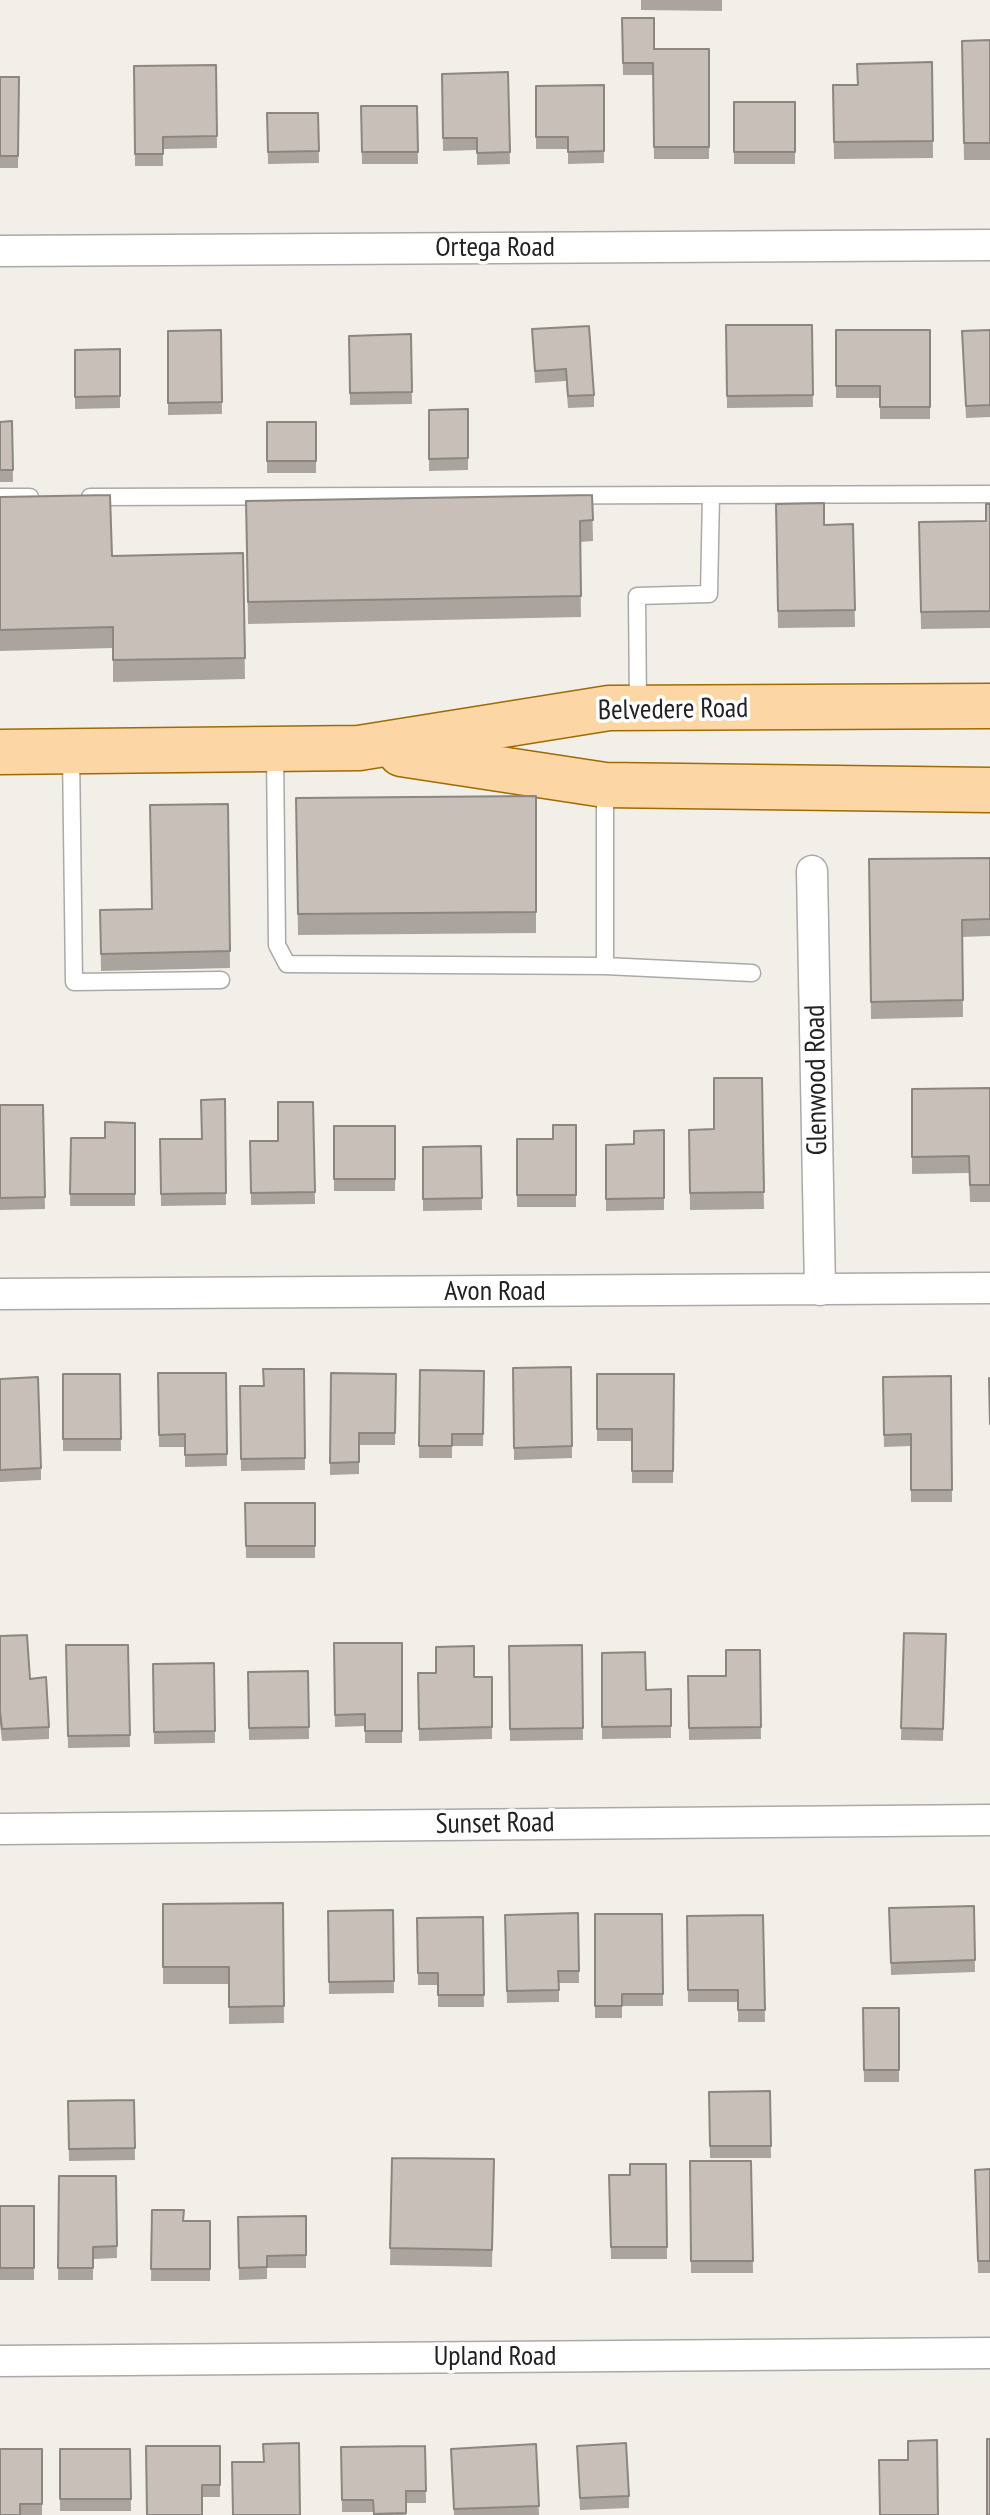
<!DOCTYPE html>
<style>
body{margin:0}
canvas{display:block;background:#f2efe9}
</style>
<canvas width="990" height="2515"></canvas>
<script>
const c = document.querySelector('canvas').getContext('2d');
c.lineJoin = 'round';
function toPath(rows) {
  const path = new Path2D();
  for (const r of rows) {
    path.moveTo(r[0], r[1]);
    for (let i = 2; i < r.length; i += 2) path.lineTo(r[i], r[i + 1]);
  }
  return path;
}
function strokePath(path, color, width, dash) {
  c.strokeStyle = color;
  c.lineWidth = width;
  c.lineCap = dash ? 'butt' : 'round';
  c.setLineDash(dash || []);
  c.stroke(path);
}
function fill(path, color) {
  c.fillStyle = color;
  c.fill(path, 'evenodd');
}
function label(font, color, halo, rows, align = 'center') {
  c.font = font + ' "PT Sans Narrow",sans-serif';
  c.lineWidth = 7;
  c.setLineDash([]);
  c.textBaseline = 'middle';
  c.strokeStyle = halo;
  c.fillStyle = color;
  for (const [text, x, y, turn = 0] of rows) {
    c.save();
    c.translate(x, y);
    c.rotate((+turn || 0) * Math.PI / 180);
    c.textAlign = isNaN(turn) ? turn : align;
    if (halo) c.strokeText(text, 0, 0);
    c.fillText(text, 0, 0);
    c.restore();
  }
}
const service = toPath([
 [0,497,30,497],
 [90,497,990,494],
 [638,707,637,596,709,594,711,495],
 [275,750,277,945,287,964,605,966,752,973],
 [71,753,74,982,221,980],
 [605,966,605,787]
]);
const minor = toPath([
 [0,251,990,245],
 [812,871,820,1290],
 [0,1294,990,1288],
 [0,1829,990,1820],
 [0,2361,990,2353]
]);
const primary = toPath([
 [0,752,359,748,609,708,990,706],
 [401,754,605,785,990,790]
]);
const wall = toPath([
 [641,0,722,0,722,11,641,10],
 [622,18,654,49,709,49,709,159,654,159,653,75,623,75],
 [990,40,990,160,964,160,962,41],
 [932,62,933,158,834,159,833,85,857,85],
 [216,65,217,148,163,149,163,166,135,166,134,66],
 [508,72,510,164,477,165,477,150,443,151,442,74],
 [0,77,19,77,18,168,0,168],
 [604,85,604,163,568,164,568,149,536,149,536,86],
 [734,102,795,102,795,164,734,164],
 [361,106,417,106,418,164,362,164],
 [267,113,318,113,319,163,268,164],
 [726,325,812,325,813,407,727,408],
 [532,329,594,395,594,407,568,408,566,381,535,383],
 [221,330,222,414,168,415,168,331],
 [836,330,930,330,930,419,880,419,880,398,836,398],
 [990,330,990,417,966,418,962,331],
 [411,334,412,404,350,405,349,336],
 [120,349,120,408,75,409,75,350],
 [468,409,468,470,429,471,429,410],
 [12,421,13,482,0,482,0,422],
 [267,422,316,422,316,473,267,473],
 [592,495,593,541,580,542,581,617,248,624,246,501],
 [0,497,112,556,243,553,245,679,113,682,113,648,0,651],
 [776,504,824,525,853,524,855,627,778,628],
 [990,504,990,628,921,629,919,522,986,521],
 [536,796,536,933,298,935,296,798],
 [228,804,230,968,101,971,100,910,151,909],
 [990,858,990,936,962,937,963,1017,871,1019,869,859],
 [762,1078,764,1209,690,1210,689,1130,714,1129],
 [990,1088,990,1202,970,1202,969,1173,912,1174,912,1089],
 [225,1099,226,1205,161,1206,160,1139,202,1139],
 [313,1102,315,1204,251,1205,250,1141,278,1141],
 [0,1105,43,1105,45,1209,0,1210],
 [135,1123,135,1206,70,1206,71,1138,105,1138],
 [576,1125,576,1207,517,1207,517,1139,553,1139],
 [334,1126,395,1126,395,1191,334,1191],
 [664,1130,664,1210,606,1211,606,1145,634,1144],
 [481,1146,482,1210,423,1211,423,1147],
 [571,1367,572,1458,514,1460,513,1368],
 [304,1369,305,1470,241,1471,240,1386,264,1386],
 [420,1370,484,1371,483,1446,452,1446,452,1458,419,1458],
 [158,1373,226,1373,227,1466,185,1467,185,1447,159,1447],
 [331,1373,396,1374,395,1445,359,1445,359,1474,330,1475],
 [63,1374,120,1374,121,1451,63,1451],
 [597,1374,674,1374,673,1483,632,1483,632,1441,597,1441],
 [951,1376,952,1502,911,1502,911,1446,884,1447,883,1377],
 [0,1379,41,1468,41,1480,0,1482],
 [245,1503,315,1503,315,1558,246,1558],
 [904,1633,946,1634,943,1741,901,1740],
 [0,1636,30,1679,49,1727,49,1739,2,1741,0,1724],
 [334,1643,402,1643,402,1743,365,1743,365,1726,335,1727],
 [66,1645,128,1645,130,1747,68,1748],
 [582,1645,583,1740,510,1741,509,1646],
 [760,1650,761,1739,689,1740,688,1676,726,1676],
 [602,1653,646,1690,671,1689,671,1738,602,1739],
 [214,1663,215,1743,154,1744,153,1664],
 [308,1671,309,1739,249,1740,248,1672],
 [418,1673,474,1677,492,1677,492,1739,419,1741],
 [283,1903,284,2023,229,2024,229,1984,163,1984,163,1904],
 [974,1906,975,1972,891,1975,889,1908],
 [393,1910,394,1993,329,1994,328,1911],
 [578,1913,579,1983,559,1983,559,2002,507,2003,505,1915],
 [595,1914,662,1914,663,2006,622,2006,622,2018,595,2018],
 [763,1915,765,2022,738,2022,738,2002,688,2002,687,1916],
 [483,1917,484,2007,438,2007,438,1985,418,1985,417,1918],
 [863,2008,899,2008,899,2082,864,2082],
 [770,2091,771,2158,710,2158,709,2092],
 [134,2100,135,2160,69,2161,68,2101],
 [392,2158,494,2159,492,2267,390,2265],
 [690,2161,751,2161,753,2273,691,2273],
 [666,2164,667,2259,611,2259,609,2175,630,2175],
 [990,2169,990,2273,978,2273,975,2170],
 [59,2176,116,2176,117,2258,93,2259,93,2280,58,2280],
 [0,2206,34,2206,34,2280,0,2280],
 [152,2210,183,2221,210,2221,210,2281,151,2281],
 [306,2216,306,2268,267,2268,267,2279,239,2280,238,2217],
 [536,2444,539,2515,454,2515,451,2461],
 [220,2446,220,2497,202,2497,147,2515],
 [425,2446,426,2503,406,2503,406,2515,373,2515,373,2512,342,2512,341,2447],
 [577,2446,629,2496,629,2508,580,2510],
 [42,2449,42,2515,0,2515],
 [60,2449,130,2449,131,2511,60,2511]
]);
const building = toPath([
 [622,18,654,18,654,49,709,49,709,147,654,147,653,63,623,63,622,18],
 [990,40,990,143,964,143,962,41,990,40],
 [932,62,933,141,834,142,833,85,858,85,857,64,932,62],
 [216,65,217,136,163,137,163,154,135,154,134,66,216,65],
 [508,72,510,152,477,153,477,138,443,138,442,74,508,72],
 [0,77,19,77,18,156,0,156,0,77],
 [604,85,604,151,568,152,568,137,536,137,536,86,604,85],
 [734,102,795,102,795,152,734,152,734,102],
 [361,106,417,106,418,152,362,152,361,106],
 [267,113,318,113,319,151,268,152,267,113],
 [726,325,812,325,813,395,727,396,726,325],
 [589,326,594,395,568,396,566,369,535,371,532,329,589,326],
 [221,330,222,402,168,403,168,331,221,330],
 [836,330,930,330,930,407,880,407,880,386,836,386,836,330],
 [990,330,990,405,966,406,962,331,990,330],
 [411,334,412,392,350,393,349,336,411,334],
 [120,349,120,396,75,397,75,350,120,349],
 [468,409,468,458,429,459,429,410,468,409],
 [12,421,13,470,0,470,0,422,12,421],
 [267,422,316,422,316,461,267,461,267,422],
 [110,495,112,556,243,553,245,658,113,660,113,627,0,630,0,497,110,495],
 [592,495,593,520,580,521,581,596,248,602,246,501,592,495],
 [824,503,824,525,853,524,855,610,778,611,776,504,824,503],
 [986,504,990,504,990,611,921,612,919,522,986,521,986,504],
 [536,796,536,912,298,914,296,798,536,796],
 [228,804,230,951,101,954,100,910,152,909,150,805,228,804],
 [990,858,990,919,962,920,963,1000,871,1002,869,859,990,858],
 [714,1078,762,1078,764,1192,690,1193,689,1130,714,1129,714,1078],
 [990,1088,990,1185,970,1185,969,1156,912,1157,912,1089,990,1088],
 [225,1099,226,1193,161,1194,160,1139,202,1139,201,1100,225,1099],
 [278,1102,313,1102,315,1192,251,1193,250,1141,278,1141,278,1102],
 [0,1105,43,1105,45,1197,0,1198,0,1105],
 [105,1122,135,1123,135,1194,70,1194,71,1138,105,1138,105,1122],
 [553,1125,576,1125,576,1195,517,1195,517,1139,553,1139,553,1125],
 [334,1126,395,1126,395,1179,334,1179,334,1126],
 [664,1130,664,1198,606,1199,606,1145,634,1144,634,1131,664,1130],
 [481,1146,482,1198,423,1199,423,1147,481,1146],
 [571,1367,572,1446,514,1448,513,1368,571,1367],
 [263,1369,304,1369,305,1458,241,1459,240,1386,264,1386,263,1369],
 [420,1370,484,1371,483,1434,452,1434,452,1446,419,1446,420,1370],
 [158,1373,226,1373,227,1454,185,1455,185,1434,159,1435,158,1373],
 [331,1373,396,1374,395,1433,359,1433,359,1462,330,1463,331,1373],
 [63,1374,120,1374,121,1439,63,1439,63,1374],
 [597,1374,674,1374,673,1471,632,1471,632,1429,597,1429,597,1374],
 [951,1376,952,1490,911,1490,911,1434,884,1435,883,1377,951,1376],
 [38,1377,41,1468,0,1470,0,1379,38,1377],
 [989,1378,990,1378,990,1424,989,1378],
 [245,1503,315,1503,315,1546,246,1546,245,1503],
 [904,1633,946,1634,943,1729,901,1728,904,1633],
 [27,1635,30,1679,46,1677,49,1727,2,1729,0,1711,0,1636,27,1635],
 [334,1643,402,1643,402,1731,365,1731,365,1714,335,1715,334,1643],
 [66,1645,128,1645,130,1735,68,1736,66,1645],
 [582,1645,583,1728,510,1729,509,1646,582,1645],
 [474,1646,474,1677,492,1677,492,1727,419,1729,418,1673,436,1673,436,1647,474,1646],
 [726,1650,760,1650,761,1727,689,1728,688,1676,726,1676,726,1650],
 [645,1652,646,1690,671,1689,671,1726,602,1727,602,1653,645,1652],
 [214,1663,215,1731,154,1732,153,1664,214,1663],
 [308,1671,309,1727,249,1728,248,1672,308,1671],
 [283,1903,284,2006,229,2007,229,1967,163,1967,163,1904,283,1903],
 [974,1906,975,1960,891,1963,889,1908,974,1906],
 [393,1910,394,1981,329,1982,328,1911,393,1910],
 [578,1913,579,1971,558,1971,559,1990,507,1991,505,1915,578,1913],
 [595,1914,662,1914,663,1994,622,1994,622,2006,595,2006,595,1914],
 [763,1915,765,2010,738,2010,738,1990,688,1990,687,1916,763,1915],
 [483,1917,484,1995,438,1995,438,1973,418,1973,417,1918,483,1917],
 [863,2008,899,2008,899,2070,864,2070,863,2008],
 [770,2091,771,2146,710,2146,709,2092,770,2091],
 [134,2100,135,2148,69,2149,68,2101,134,2100],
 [392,2158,494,2159,492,2250,390,2248,392,2158],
 [690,2161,751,2161,753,2261,691,2261,690,2161],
 [630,2164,666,2164,667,2247,611,2247,609,2175,630,2175,630,2164],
 [990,2169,990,2261,978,2261,975,2170,990,2169],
 [59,2176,116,2176,117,2246,93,2247,93,2268,58,2268,59,2176],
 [0,2206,34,2206,34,2268,0,2268,0,2206],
 [152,2210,184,2210,183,2221,210,2221,210,2269,151,2269,152,2210],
 [306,2216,306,2255,267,2256,267,2267,239,2268,238,2217,306,2216],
 [987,2439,990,2439,990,2515,987,2515,987,2439],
 [937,2440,938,2515,880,2515,879,2460,908,2460,908,2441,937,2440],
 [299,2443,300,2515,233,2515,232,2462,264,2462,263,2444,299,2443],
 [626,2443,629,2496,580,2498,577,2446,626,2443],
 [536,2444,539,2506,454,2509,451,2449,536,2444],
 [146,2446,220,2446,220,2485,202,2485,202,2515,147,2515,146,2446],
 [425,2446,426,2491,406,2491,406,2513,374,2514,373,2500,342,2500,341,2447,425,2446],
 [0,2449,42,2449,42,2504,20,2504,20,2515,0,2515,0,2449],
 [60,2449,130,2449,131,2499,60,2499,60,2449]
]);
const streetNames = [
 ["Ortega Road",495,248],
 ["Belvedere Road",673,710,-1],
 ["Glenwood Road",817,1080,-91],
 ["Avon Road",495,1292],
 ["Sunset Road",495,1824,-1],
 ["Upland Road",495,2357]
];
strokePath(service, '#a9a9a9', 19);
strokePath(minor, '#a9a9a9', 33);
strokePath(primary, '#a06b00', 47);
strokePath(service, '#fff', 16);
strokePath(minor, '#fff', 30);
strokePath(primary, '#fcd6a4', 44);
fill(wall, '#aba49e');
fill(building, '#c7bfb8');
strokePath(building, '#8b8681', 2);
label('28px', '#222', '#fff', streetNames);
</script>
